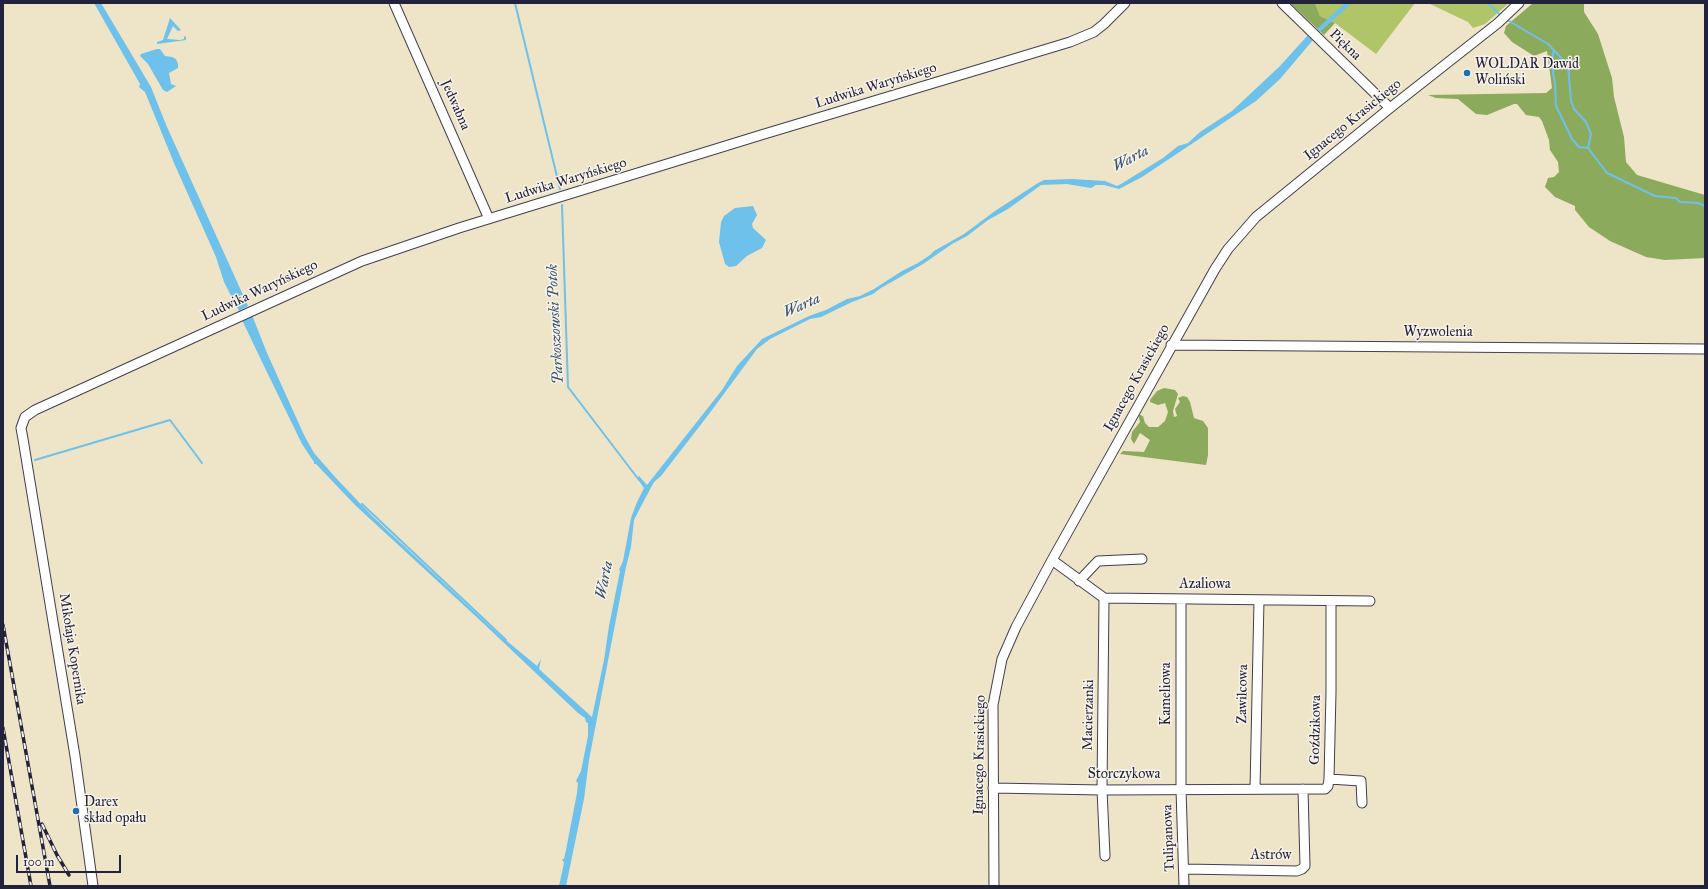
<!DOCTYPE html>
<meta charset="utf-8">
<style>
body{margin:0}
#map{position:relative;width:1708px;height:889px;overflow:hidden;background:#eee4c7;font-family:"IM FELL Great Primer",serif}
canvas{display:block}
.frame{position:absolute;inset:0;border:4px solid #22223b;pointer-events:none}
.scale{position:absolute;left:16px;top:855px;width:105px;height:18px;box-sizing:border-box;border:2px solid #22223b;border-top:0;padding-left:5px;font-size:12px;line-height:14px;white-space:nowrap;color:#22223b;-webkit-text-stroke:3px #f7f3e8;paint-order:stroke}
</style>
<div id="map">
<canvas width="1708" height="889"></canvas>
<div class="frame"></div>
<div class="scale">100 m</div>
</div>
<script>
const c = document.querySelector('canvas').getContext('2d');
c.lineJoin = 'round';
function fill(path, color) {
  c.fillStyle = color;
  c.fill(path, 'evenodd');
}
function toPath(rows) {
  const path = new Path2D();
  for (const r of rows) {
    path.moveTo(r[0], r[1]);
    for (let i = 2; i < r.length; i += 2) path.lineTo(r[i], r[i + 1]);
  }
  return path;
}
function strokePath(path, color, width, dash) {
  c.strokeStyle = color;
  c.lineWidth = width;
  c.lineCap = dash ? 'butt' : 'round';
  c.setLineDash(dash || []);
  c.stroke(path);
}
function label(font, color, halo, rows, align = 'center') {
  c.font = font + ' "IM FELL Great Primer",serif';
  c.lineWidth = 3;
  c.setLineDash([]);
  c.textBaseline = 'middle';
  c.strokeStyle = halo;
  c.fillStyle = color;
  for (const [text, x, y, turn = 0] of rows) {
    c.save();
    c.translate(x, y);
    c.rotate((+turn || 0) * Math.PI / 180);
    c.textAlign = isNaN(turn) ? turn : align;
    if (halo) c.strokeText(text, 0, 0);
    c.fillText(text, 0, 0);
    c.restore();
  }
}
const green = toPath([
 [1315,3,1415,3,1376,54,1335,23,1320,16],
 [1428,3,1509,3,1485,24,1473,28,1468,22]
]);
const forest = toPath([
 [1290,3,1315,3,1320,16,1335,23,1324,35],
 [1533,3,1584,3,1584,12,1598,34,1612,78,1614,97,1624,137,1626,162,1637,175,1705,195,1705,258,1665,260,1646,257,1610,241,1589,227,1575,210,1575,206,1555,197,1545,187,1548,178,1554,177,1559,172,1558,162,1550,150,1549,140,1542,121,1539,117,1526,115,1517,104,1514,104,1487,115,1476,114,1458,99,1436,98,1428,95,1546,93,1552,88,1547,51,1534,56,1512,42,1504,33,1506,26],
 [1164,388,1175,390,1178,394,1173,411,1174,417,1177,416,1175,409,1180,402,1178,398,1183,396,1187,397,1190,402,1194,418,1203,421,1208,428,1208,455,1206,465,1120,454,1123,451,1144,452,1150,440,1140,433,1134,444,1131,439,1132,432,1140,422,1138,414,1143,416,1145,423,1149,427,1158,427,1165,421,1168,412,1165,403,1158,405,1150,402,1150,400,1157,391]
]);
const water = toPath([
 [94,3,101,3,151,87,167,127,248,306,239,311,224,282,216,257,174,163,145,92,139,87,140,84],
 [1345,3,1352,3,1320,32,1317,29],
 [170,18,181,30,178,31,173,26,167,39,180,40,184,39,184,36,186,37,186,40,157,44,157,42,163,40],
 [1308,35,1313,40,1280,79,1256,101,1142,177,1119,189,1104,185,1096,185,1091,188,1067,184,1041,185,1008,209,988,220,967,236,952,244,923,264,881,288,873,294,852,302,821,317,810,319,770,339,757,349,709,414,661,476,654,482,639,510,634,520,631,547,626,567,589,760,584,799,566,886,559,886,564,863,562,859,564,859,566,850,577,793,578,783,576,781,581,771,588,736,588,723,586,722,585,718,578,713,483,623,356,506,316,464,314,464,314,462,302,444,264,366,242,320,252,315,267,353,304,435,314,453,336,478,372,516,496,632,537,666,541,659,539,669,592,717,604,660,609,626,620,571,619,570,623,561,631,518,637,502,644,488,637,478,639,476,647,485,722,390,737,366,762,339,809,316,826,310,847,299,860,296,874,289,902,271,918,263,930,255,934,251,964,234,995,211,1038,183,1044,180,1072,179,1105,181,1117,186,1121,184,1163,158,1178,146,1188,143,1200,132,1232,111,1280,66],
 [157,49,160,49,165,56,172,57,176,59,178,64,178,68,169,73,171,84,176,86,167,92,163,90,148,64,140,56,141,54],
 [753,206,757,215,752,224,753,228,766,240,762,248,747,256,736,266,729,267,725,264,719,242,721,222,724,216,735,208]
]);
const stream = toPath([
 [515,3,560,189],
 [1488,3,1499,14],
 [1509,21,1548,44,1568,65,1571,101,1574,109,1586,122,1591,134,1588,148,1607,173,1655,196,1676,198,1680,202,1698,203,1705,206],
 [1554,50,1553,55,1553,73,1555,83,1556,106,1572,139,1579,147,1588,148],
 [562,205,568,387,639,480],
 [35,460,170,420,202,463],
 [362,504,506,640]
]);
const minor = toPath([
 [394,3,489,219],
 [1282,3,1390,108],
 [1171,345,1705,349],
 [1052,560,1104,598,1370,601],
 [1079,581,1098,561,1142,559],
 [1104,598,1102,790,1105,856],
 [1181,600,1181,789,1184,886],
 [1329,779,1361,781,1362,803],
 [993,788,1102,790,1325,789,1328,786,1329,779,1331,692,1331,601],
 [1255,789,1259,600],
 [1184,869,1297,871,1302,869,1305,866,1303,789],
 [93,886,75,756,23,439,21,428,25,417,35,410,362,261,459,228,761,135,1070,42,1094,32,1104,24,1125,3],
 [994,886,993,705,1002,659,1016,627,1052,560,1215,269,1228,249,1256,217,1390,108,1498,23,1519,3]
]);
const rail = toPath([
 [3,625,50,886],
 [3,728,31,886],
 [42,824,57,855,69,875]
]);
const markers = [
 [1467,73,4,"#1f6fb2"],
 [76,811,4,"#1f6fb2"]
];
const streetNames = [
 ["Piękna",1345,45,44],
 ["Ludwika Waryńskiego",876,86,-17],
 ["Jedwabna",455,105,66],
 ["Ignacego Krasickiego",1353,120,-39],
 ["Ludwika Waryńskiego",566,181,-17],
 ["Ludwika Waryńskiego",260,291,-25],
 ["Wyzwolenia",1438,333],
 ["Ignacego Krasickiego",1137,378,-61],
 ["Azaliowa",1205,585],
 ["Mikołaja Kopernika",72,649,81],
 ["Kameliowa",1167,694,-90],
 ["Zawilcowa",1243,694,-89],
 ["Macierzanki",1089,715,-89],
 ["Goździkowa",1316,730,-89],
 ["Ignacego Krasickiego",980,755,-89],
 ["Storczykowa",1124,775],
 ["Tulipanowa",1169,838,-92],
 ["Astrów",1271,856]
];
const poiNames = [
 ["WOLDAR Dawid",1475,65],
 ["Woliński",1475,81],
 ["Darex",84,803],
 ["skład opału",84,819]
];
const waterNames = [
 ["Warta",1131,159,-28],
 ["Warta",802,306,-24],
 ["Parkoszowski Potok",556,324,-93],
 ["Warta",605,580,-79]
];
fill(green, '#b0c468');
fill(forest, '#8caa5c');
fill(water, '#6ec1ea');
strokePath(stream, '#6ec1ea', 2);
strokePath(minor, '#413f50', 11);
strokePath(minor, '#fff', 9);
strokePath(rail, '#22223b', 3.5);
strokePath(rail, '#f7f3e8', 2, [6]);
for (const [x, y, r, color] of markers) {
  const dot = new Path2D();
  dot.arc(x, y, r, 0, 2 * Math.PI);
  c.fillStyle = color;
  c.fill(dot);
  strokePath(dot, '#f7f3e8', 1.5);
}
label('14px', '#22223b', '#f7f3e8', streetNames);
label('14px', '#22223b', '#f7f3e8', poiNames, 'left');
label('italic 15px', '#395270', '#f7f3e8', waterNames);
</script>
